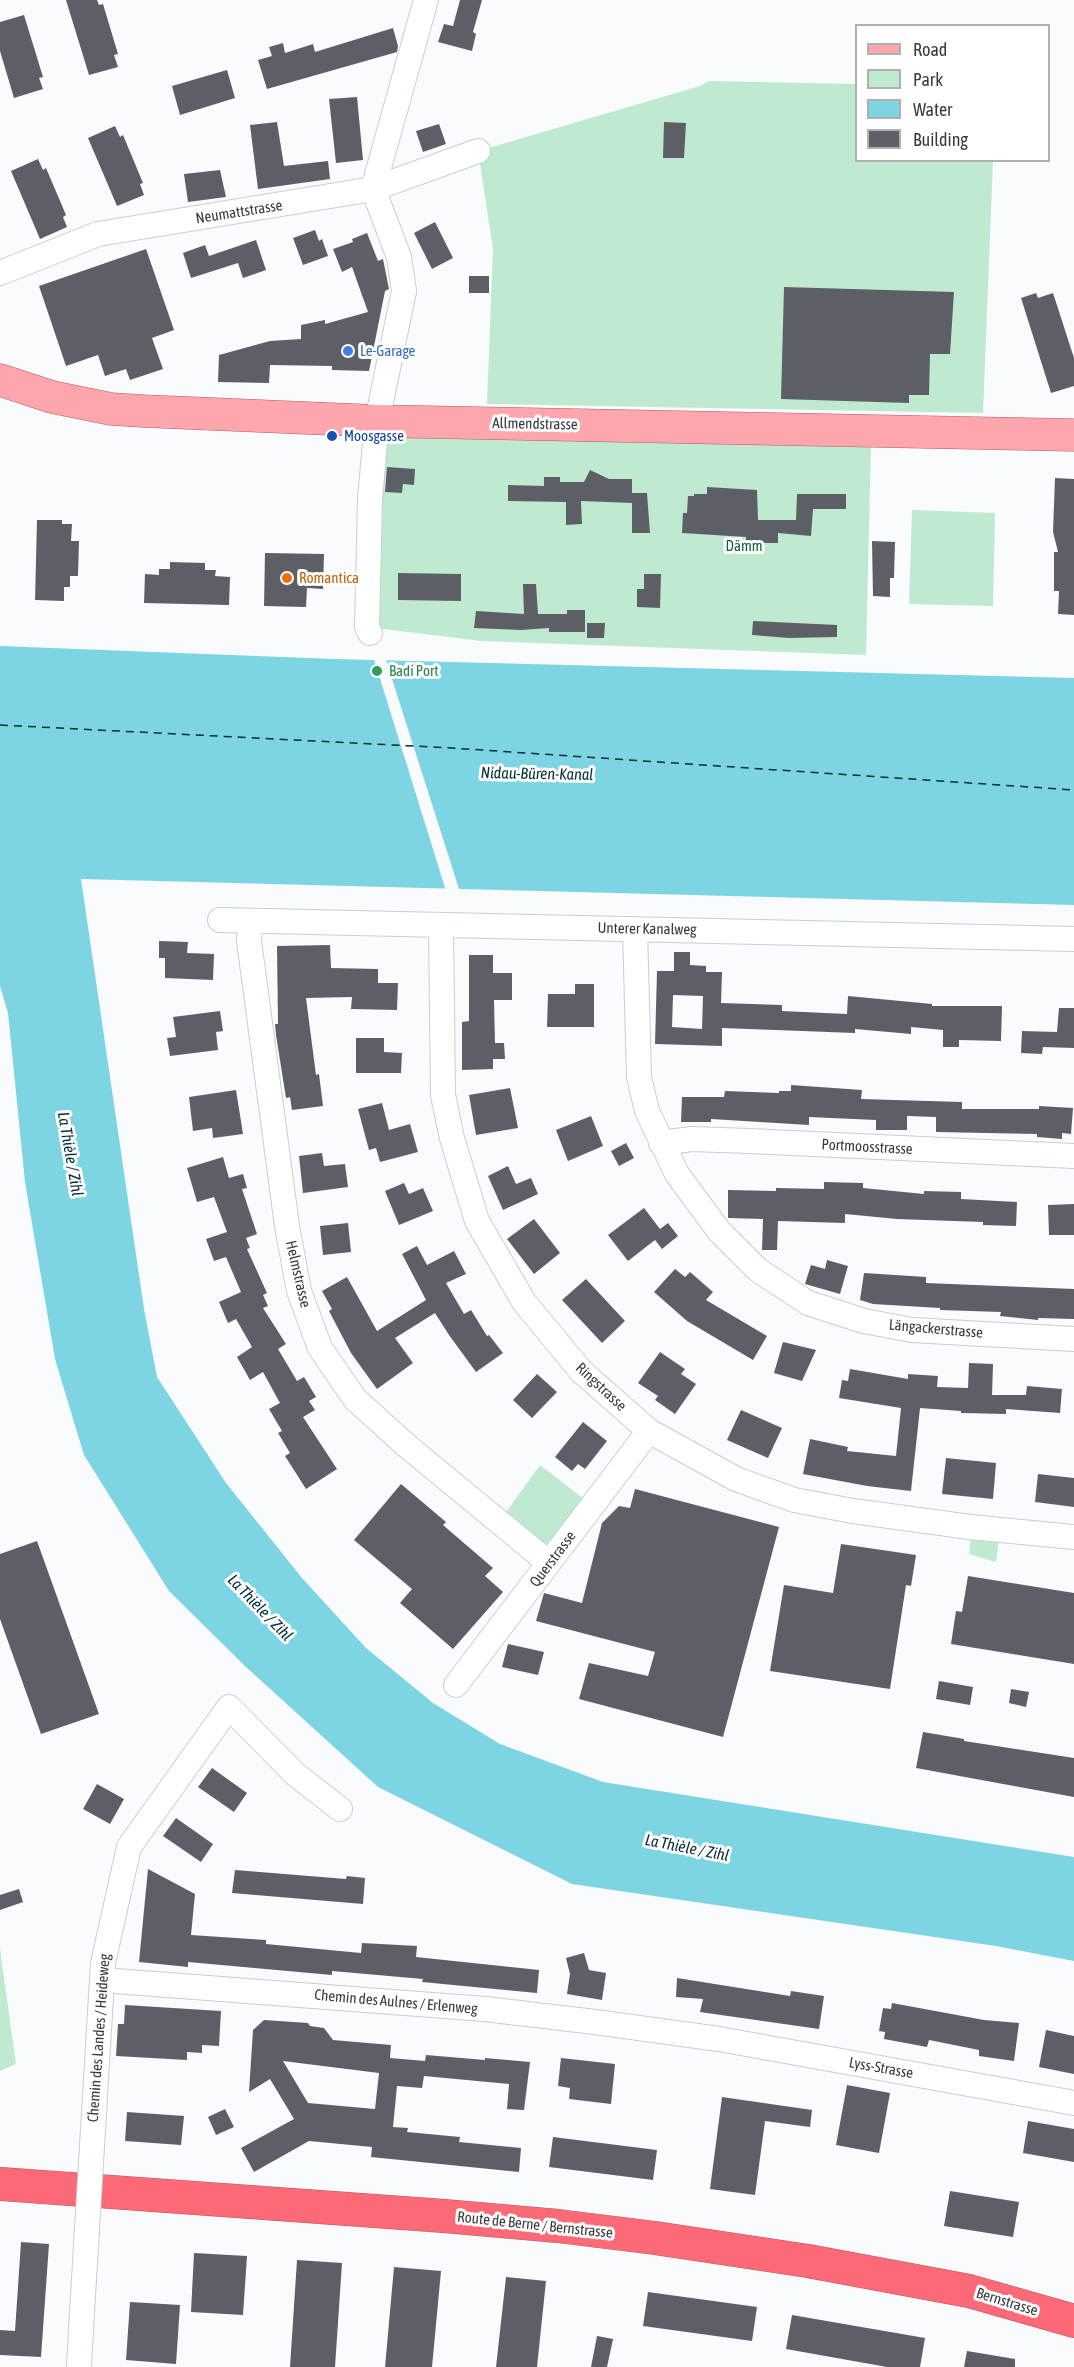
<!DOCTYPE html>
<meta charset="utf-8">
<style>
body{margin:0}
#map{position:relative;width:1074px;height:2367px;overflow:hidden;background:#f9fbfe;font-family:"Asap Condensed",sans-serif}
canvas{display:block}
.legend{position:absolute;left:855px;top:24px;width:195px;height:138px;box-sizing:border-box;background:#fff;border:2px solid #b0b0b1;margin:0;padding:8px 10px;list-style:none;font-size:18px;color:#393a3d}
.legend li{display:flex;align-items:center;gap:12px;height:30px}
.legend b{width:30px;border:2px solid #b0b0b1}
</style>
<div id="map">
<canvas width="1074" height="2367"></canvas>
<ul class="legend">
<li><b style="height:8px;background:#fda6ad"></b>Road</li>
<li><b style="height:16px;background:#c0ead0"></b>Park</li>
<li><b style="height:16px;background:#7dd4e2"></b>Water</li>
<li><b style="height:16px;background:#5c6066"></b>Building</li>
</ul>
</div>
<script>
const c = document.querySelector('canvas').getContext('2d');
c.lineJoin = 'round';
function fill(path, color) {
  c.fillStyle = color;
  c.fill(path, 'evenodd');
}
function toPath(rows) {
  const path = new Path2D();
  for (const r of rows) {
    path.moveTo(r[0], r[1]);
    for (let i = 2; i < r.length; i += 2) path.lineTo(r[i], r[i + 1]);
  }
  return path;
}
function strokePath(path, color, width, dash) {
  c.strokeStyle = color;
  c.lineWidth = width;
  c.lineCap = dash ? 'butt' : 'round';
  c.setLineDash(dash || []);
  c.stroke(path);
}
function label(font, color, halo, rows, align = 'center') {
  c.font = font + ' "Asap Condensed",sans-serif';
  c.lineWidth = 6;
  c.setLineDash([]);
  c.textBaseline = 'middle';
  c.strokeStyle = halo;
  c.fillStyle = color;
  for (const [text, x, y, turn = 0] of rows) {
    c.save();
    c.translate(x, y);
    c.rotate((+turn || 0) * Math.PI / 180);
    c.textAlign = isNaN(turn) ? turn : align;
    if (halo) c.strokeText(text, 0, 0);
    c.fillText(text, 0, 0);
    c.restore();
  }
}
const green = toPath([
 [709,81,856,84,856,160,993,161,983,413,487,404,493,249,478,151,700,86],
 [377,431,871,445,866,655,481,641,367,627],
 [912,510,995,513,993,606,909,604],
 [540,1465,584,1499,557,1537,549,1543,539,1544,504,1515],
 [971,1536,999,1540,996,1562,969,1554],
 [0,1949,16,2064,0,2071]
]);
const water = toPath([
 [0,646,334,659,1074,678,1074,905,81,879,144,1309,157,1377,226,1483,302,1578,366,1648,433,1703,500,1744,603,1782,1074,1857,1074,1961,996,1946,572,1884,378,1787,246,1667,169,1591,84,1455,55,1359,25,1182,8,1013,0,986]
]);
const pier = toPath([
 [373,656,385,657,460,892,446,891]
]);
const ferry = toPath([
 [0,725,452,748,1074,790]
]);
const building = toPath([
 [66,0,97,0,99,5,103,4,118,54,114,55,118,67,89,75],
 [460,0,482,0,473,32,476,34,472,51,438,42,444,24,453,26],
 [24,15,43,77,39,78,43,89,14,98,0,51,0,22],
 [393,28,398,46,397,52,267,89,258,60,272,56,269,47,283,43,285,53,313,44,315,52],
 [227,70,235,98,180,115,172,86],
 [357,97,363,160,336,163,329,99],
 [277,122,284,166,328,161,330,179,258,189,250,125],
 [664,122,686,123,684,158,663,158],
 [439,124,446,144,423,152,416,131],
 [115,126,120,137,123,135,143,183,140,184,144,195,117,206,88,138],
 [38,159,43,170,46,168,66,215,63,217,67,227,40,239,11,171],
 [220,170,226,197,188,202,184,174],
 [435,222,453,258,432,269,414,233],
 [315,230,319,241,322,239,328,256,303,265,293,238],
 [367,233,378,261,383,259,389,289,385,291,369,371,332,370,332,366,270,365,269,383,218,382,219,355,270,341,301,339,301,325,325,320,325,324,368,312,352,267,342,272,333,249,353,242,352,239],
 [256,240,266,270,243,278,238,263,191,278,183,253,205,245,209,256],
 [146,249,174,330,152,338,163,369,130,380,126,369,105,376,98,355,66,366,39,286],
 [469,276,489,276,489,293,469,293],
 [784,287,954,292,950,354,930,354,929,395,909,395,909,403,781,399],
 [1036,293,1038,298,1053,293,1074,358,1074,386,1051,393,1021,298],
 [387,467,415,469,414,485,403,484,402,493,385,492],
 [590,470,609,479,632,479,632,503,581,501,582,524,566,525,566,502,508,501,508,485,544,486,544,477,560,477,560,482,584,482],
 [1055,478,1074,479,1074,615,1058,614,1059,591,1054,591,1054,552,1058,552,1053,532],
 [707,487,757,490,758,520,796,520,797,494,846,494,846,509,813,509,811,536,778,533,778,543,746,543,746,537,682,533,683,513,687,513,688,496,694,496,694,494,707,494],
 [632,493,647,493,650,533,632,533],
 [37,520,62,520,62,524,72,524,71,541,79,541,78,576,70,576,70,587,64,587,64,601,35,600],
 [872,541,895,542,894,578,890,578,890,597,873,596],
 [265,553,324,554,323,589,307,588,306,607,264,606],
 [170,562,205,563,205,570,216,570,215,576,230,577,229,605,144,603,145,574,159,575,159,569,170,569],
 [398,573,461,574,461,601,398,600],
 [644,574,661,574,660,608,637,607,637,589,644,589],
 [523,584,536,584,538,614,567,614,567,610,585,610,585,632,549,632,549,628,521,630,474,628,476,611,524,614],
 [753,621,837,625,837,637,789,638,752,635],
 [587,623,605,623,604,638,587,638],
 [159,941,188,942,187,953,214,954,213,980,165,978,165,958,159,958],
 [330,945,331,968,378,969,378,983,398,983,397,1010,351,1009,352,997,306,998,316,1075,319,1074,323,1106,292,1110,290,1097,286,1098,276,1035,275,1024,278,1024,277,946],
 [674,952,690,952,690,965,706,966,706,972,722,972,721,1003,782,1005,782,1011,847,1014,848,996,932,1004,932,1006,1002,1006,1001,1041,959,1040,959,1047,943,1047,943,1030,911,1027,911,1034,855,1029,855,1033,722,1028,722,1046,655,1044,657,971,674,971],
 [673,995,703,996,702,1029,672,1027],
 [469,955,493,955,493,973,512,973,512,1000,494,1000,495,1043,504,1043,505,1059,493,1059,493,1069,462,1070,462,1022,469,1021],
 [575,984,594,984,594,1027,547,1027,548,994,575,994],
 [1059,1008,1074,1008,1074,1048,1043,1047,1042,1054,1021,1053,1022,1031,1057,1032],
 [220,1011,223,1031,216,1032,218,1050,170,1056,167,1038,176,1037,173,1017],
 [356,1038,384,1038,384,1052,402,1053,401,1073,356,1073],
 [791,1085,862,1090,861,1099,962,1102,962,1109,1039,1109,1039,1106,1073,1108,1071,1134,1062,1133,1062,1139,1037,1137,1037,1134,936,1132,936,1117,907,1116,907,1130,876,1130,876,1120,809,1117,809,1125,711,1119,711,1122,681,1122,682,1097,724,1097,725,1091,779,1093,779,1091,791,1091],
 [510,1088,518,1128,476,1135,469,1095],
 [236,1090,243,1134,213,1138,212,1128,193,1131,189,1097],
 [382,1103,389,1130,410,1124,418,1152,380,1162,376,1148,369,1150,358,1109],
 [591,1116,603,1146,568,1161,556,1130],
 [626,1143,634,1158,619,1166,611,1151],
 [322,1153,324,1166,345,1164,348,1187,303,1193,299,1156],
 [223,1157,229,1178,243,1174,247,1188,242,1189,257,1234,246,1238,250,1248,247,1249,267,1293,263,1295,268,1306,263,1308,286,1344,278,1349,297,1381,304,1377,316,1397,309,1401,315,1410,303,1417,337,1469,306,1489,285,1456,290,1453,278,1433,282,1431,269,1409,280,1403,263,1372,250,1380,237,1357,252,1347,236,1319,228,1323,219,1302,241,1292,226,1257,214,1261,206,1239,227,1232,214,1197,197,1202,187,1168],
 [508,1166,516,1184,531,1178,538,1194,503,1210,488,1176],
 [824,1182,863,1183,863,1188,924,1194,924,1191,961,1192,961,1199,1017,1202,1016,1226,983,1225,983,1222,897,1219,845,1214,845,1223,778,1221,777,1250,762,1250,763,1219,728,1218,728,1190,776,1191,776,1188,824,1189],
 [404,1183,409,1194,423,1188,433,1211,399,1225,385,1191],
 [1074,1204,1074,1235,1049,1235,1048,1205],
 [644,1208,660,1229,668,1223,678,1236,662,1249,655,1240,628,1261,608,1235],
 [534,1219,560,1253,534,1274,507,1239],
 [348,1223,351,1252,323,1255,320,1226],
 [417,1246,427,1265,454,1251,466,1274,446,1283,464,1314,471,1310,487,1336,489,1335,503,1353,476,1372,449,1335,435,1313,395,1338,413,1363,377,1389,351,1353,329,1311,332,1309,322,1291,347,1277,377,1331,426,1300,402,1254],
 [827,1260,848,1266,840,1294,805,1284,811,1265,825,1269],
 [675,1269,685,1277,690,1272,713,1292,706,1300,767,1336,753,1360,687,1321,654,1292],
 [864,1273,926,1277,926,1283,1074,1289,1074,1319,1038,1318,1038,1320,1000,1316,1001,1312,940,1310,940,1308,873,1304,860,1300],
 [586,1279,625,1321,602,1343,562,1300],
 [783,1342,816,1350,802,1381,774,1373],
 [660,1352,685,1369,681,1374,696,1384,675,1414,655,1400,658,1396,638,1383],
 [969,1363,993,1364,992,1395,1026,1395,1027,1386,1062,1389,1060,1413,1006,1409,1006,1414,961,1413,961,1411,920,1408,911,1491,867,1486,803,1474,810,1439,848,1447,847,1451,896,1456,901,1408,839,1398,842,1380,848,1381,850,1369,908,1379,908,1374,938,1376,937,1387,968,1388],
 [537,1374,557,1392,532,1418,513,1400],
 [741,1410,782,1428,768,1458,727,1440],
 [583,1422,607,1441,585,1469,578,1464,572,1471,555,1457],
 [946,1458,996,1463,993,1499,942,1494],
 [1038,1474,1074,1478,1074,1507,1035,1502],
 [401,1484,446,1522,443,1525,493,1568,485,1576,503,1592,453,1649,400,1603,412,1589,354,1540],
 [635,1489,779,1527,723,1737,579,1699,589,1663,648,1676,655,1652,536,1621,544,1593,582,1603,602,1523,619,1506,630,1508],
 [37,1541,99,1714,41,1734,0,1619,0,1554],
 [841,1544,916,1555,911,1586,906,1585,890,1689,770,1671,784,1585,833,1593],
 [968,1576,1074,1593,1074,1664,951,1644,956,1611,962,1612],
 [508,1644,544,1652,538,1675,502,1667],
 [939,1681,973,1687,970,1705,936,1699],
 [1011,1689,1029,1692,1026,1707,1009,1703],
 [923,1732,964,1739,964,1741,1074,1758,1074,1797,916,1768],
 [212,1768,247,1793,234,1812,198,1787],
 [97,1784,124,1799,110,1824,83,1809],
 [176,1818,213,1844,201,1862,163,1836],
 [148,1869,195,1894,191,1935,266,1940,266,1944,361,1953,362,1943,417,1946,416,1957,539,1970,537,1993,422,1982,423,1979,332,1971,332,1975,188,1962,188,1967,139,1962],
 [235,1870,346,1879,347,1876,365,1878,363,1904,232,1893],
 [19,1889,23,1902,0,1910,0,1895],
 [584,1953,589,1970,606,1973,602,2000,567,1994,570,1974,566,1958],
 [677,1978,790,1996,791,1991,824,1996,819,2029,700,2012,703,1999,676,1997],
 [892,2003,984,2020,1019,2023,1014,2061,979,2056,979,2050,929,2040,927,2047,884,2039,885,2032,879,2031,883,2008,891,2009],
 [125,2005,221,2011,219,2046,202,2045,202,2053,187,2052,187,2060,116,2056,118,2024,124,2024],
 [264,2020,308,2023,310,2026,324,2028,333,2040,391,2045,390,2058,425,2061,426,2055,485,2060,485,2058,530,2062,524,2110,507,2109,509,2084,424,2076,422,2088,397,2086,393,2127,408,2128,407,2132,460,2137,459,2142,521,2148,519,2172,371,2157,372,2147,309,2141,254,2172,241,2148,294,2119,270,2079,249,2092,253,2030],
 [283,2061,379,2073,375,2109,308,2103],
 [1046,2030,1074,2036,1074,2074,1039,2067],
 [561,2058,615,2064,611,2104,569,2099,570,2088,558,2086],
 [847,2085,890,2093,879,2153,836,2145],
 [722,2097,812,2110,810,2127,765,2121,755,2195,710,2189],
 [225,2109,234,2127,216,2135,208,2117],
 [127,2112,184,2116,181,2145,125,2141],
 [1028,2121,1074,2129,1074,2162,1023,2153],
 [553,2137,657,2150,653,2180,549,2167],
 [950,2191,1019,2202,1013,2237,944,2226],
 [21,2242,49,2244,41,2357,0,2355,0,2330,15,2331],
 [194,2253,247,2256,243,2315,191,2312],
 [297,2260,342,2263,335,2367,290,2367],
 [394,2267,441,2271,432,2367,385,2367],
 [506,2277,546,2281,537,2367,496,2367],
 [648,2292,757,2307,752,2341,643,2326],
 [130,2302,180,2305,176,2364,126,2360],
 [792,2315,925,2338,920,2367,887,2367,786,2349],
 [597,2336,613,2339,607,2367,591,2367],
 [967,2351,1015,2359,1015,2367,964,2367]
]);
const minor = toPath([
 [0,273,98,234,373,189,478,151],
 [370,633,367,627,370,499,377,421,404,291,399,257,373,189,426,0],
 [220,920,1074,939],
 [250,921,249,941,287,1226,299,1291,320,1348,355,1399,407,1446,549,1563],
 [441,926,443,1095,452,1138,477,1221,524,1302,581,1371,649,1431,736,1479,794,1500,853,1511,970,1527,1074,1537],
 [635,929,639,1077,647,1111,677,1174,719,1231,758,1270,808,1303,864,1321,912,1330,1074,1339],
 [661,1143,692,1139,749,1141,1074,1156],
 [456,1685,649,1431],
 [102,1980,485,2009,595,2022,719,2039,1074,2103],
 [97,2063,103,1963,129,1847,229,1707,295,1774,340,1809],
 [79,2367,81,2329]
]);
const major = toPath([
 [0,380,52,397,111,409,142,411,377,421,1074,435]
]);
const highway = toPath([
 [0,2184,444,2216,558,2226,655,2238,808,2261,969,2291,1074,2321]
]);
const minorBridge = toPath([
 [81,2329,97,2063]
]);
const markers = [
 [348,351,6,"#3f7fe0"],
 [332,436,6,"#1a4fb4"],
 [287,578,6,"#e8710a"],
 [377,671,6,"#2e9e5b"]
];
const streetNames = [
 ["Neumattstrasse",239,212,-9],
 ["Allmendstrasse",535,424,1],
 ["Unterer Kanalweg",647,929,1],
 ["Portmoosstrasse",867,1147,3],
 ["Helmstrasse",298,1274,77],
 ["Längackerstrasse",936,1329,5],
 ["Ringstrasse",601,1387,43],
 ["Querstrasse",553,1559,-53],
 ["Chemin des Aulnes / Erlenweg",396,2002,5],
 ["Chemin des Landes / Heideweg",99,2038,-86],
 ["Lyss-Strasse",881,2068,10],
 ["Route de Berne / Bernstrasse",535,2225,6],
 ["Bernstrasse",1007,2302,17]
];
const shopNames = [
 ["Le-Garage",360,351]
];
const transitNames = [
 ["Moosgasse",344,436]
];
const parkNames = [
 ["Dämm",744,546]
];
const foodNames = [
 ["Romantica",299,578]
];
const leisureNames = [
 ["Badi Port",389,671]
];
const waterNames = [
 ["Nidau-Büren-Kanal",537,774,1],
 ["La Thièle / Zihl",70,1154,80],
 ["La Thièle / Zihl",260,1608,46],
 ["La Thièle / Zihl",687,1848,11]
];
fill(green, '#c0ead0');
fill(water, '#7dd4e2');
fill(pier, '#f9fbfe');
strokePath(ferry, '#032f35', 1.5, [8, 6]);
fill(building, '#5c6066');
strokePath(minor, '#c9cdd4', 26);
strokePath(major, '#b75962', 33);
strokePath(highway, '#b75962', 34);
strokePath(minor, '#fff', 24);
strokePath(major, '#fda6ad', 32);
strokePath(highway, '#fb6a76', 33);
strokePath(minorBridge, '#c9cdd4', 26, []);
strokePath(minorBridge, '#fff', 24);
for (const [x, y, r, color] of markers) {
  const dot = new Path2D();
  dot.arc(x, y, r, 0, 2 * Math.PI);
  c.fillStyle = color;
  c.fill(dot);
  strokePath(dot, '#fff', 2);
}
label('15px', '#393a3d', '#fff', streetNames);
label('15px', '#366cbe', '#fff', shopNames, 'left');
label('15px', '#164399', '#fff', transitNames, 'left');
label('15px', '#115e3a', '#fff', parkNames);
label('15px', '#c56008', '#fff', foodNames, 'left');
label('15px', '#27864d', '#fff', leisureNames, 'left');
label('italic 16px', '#032f35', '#fff', waterNames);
</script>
